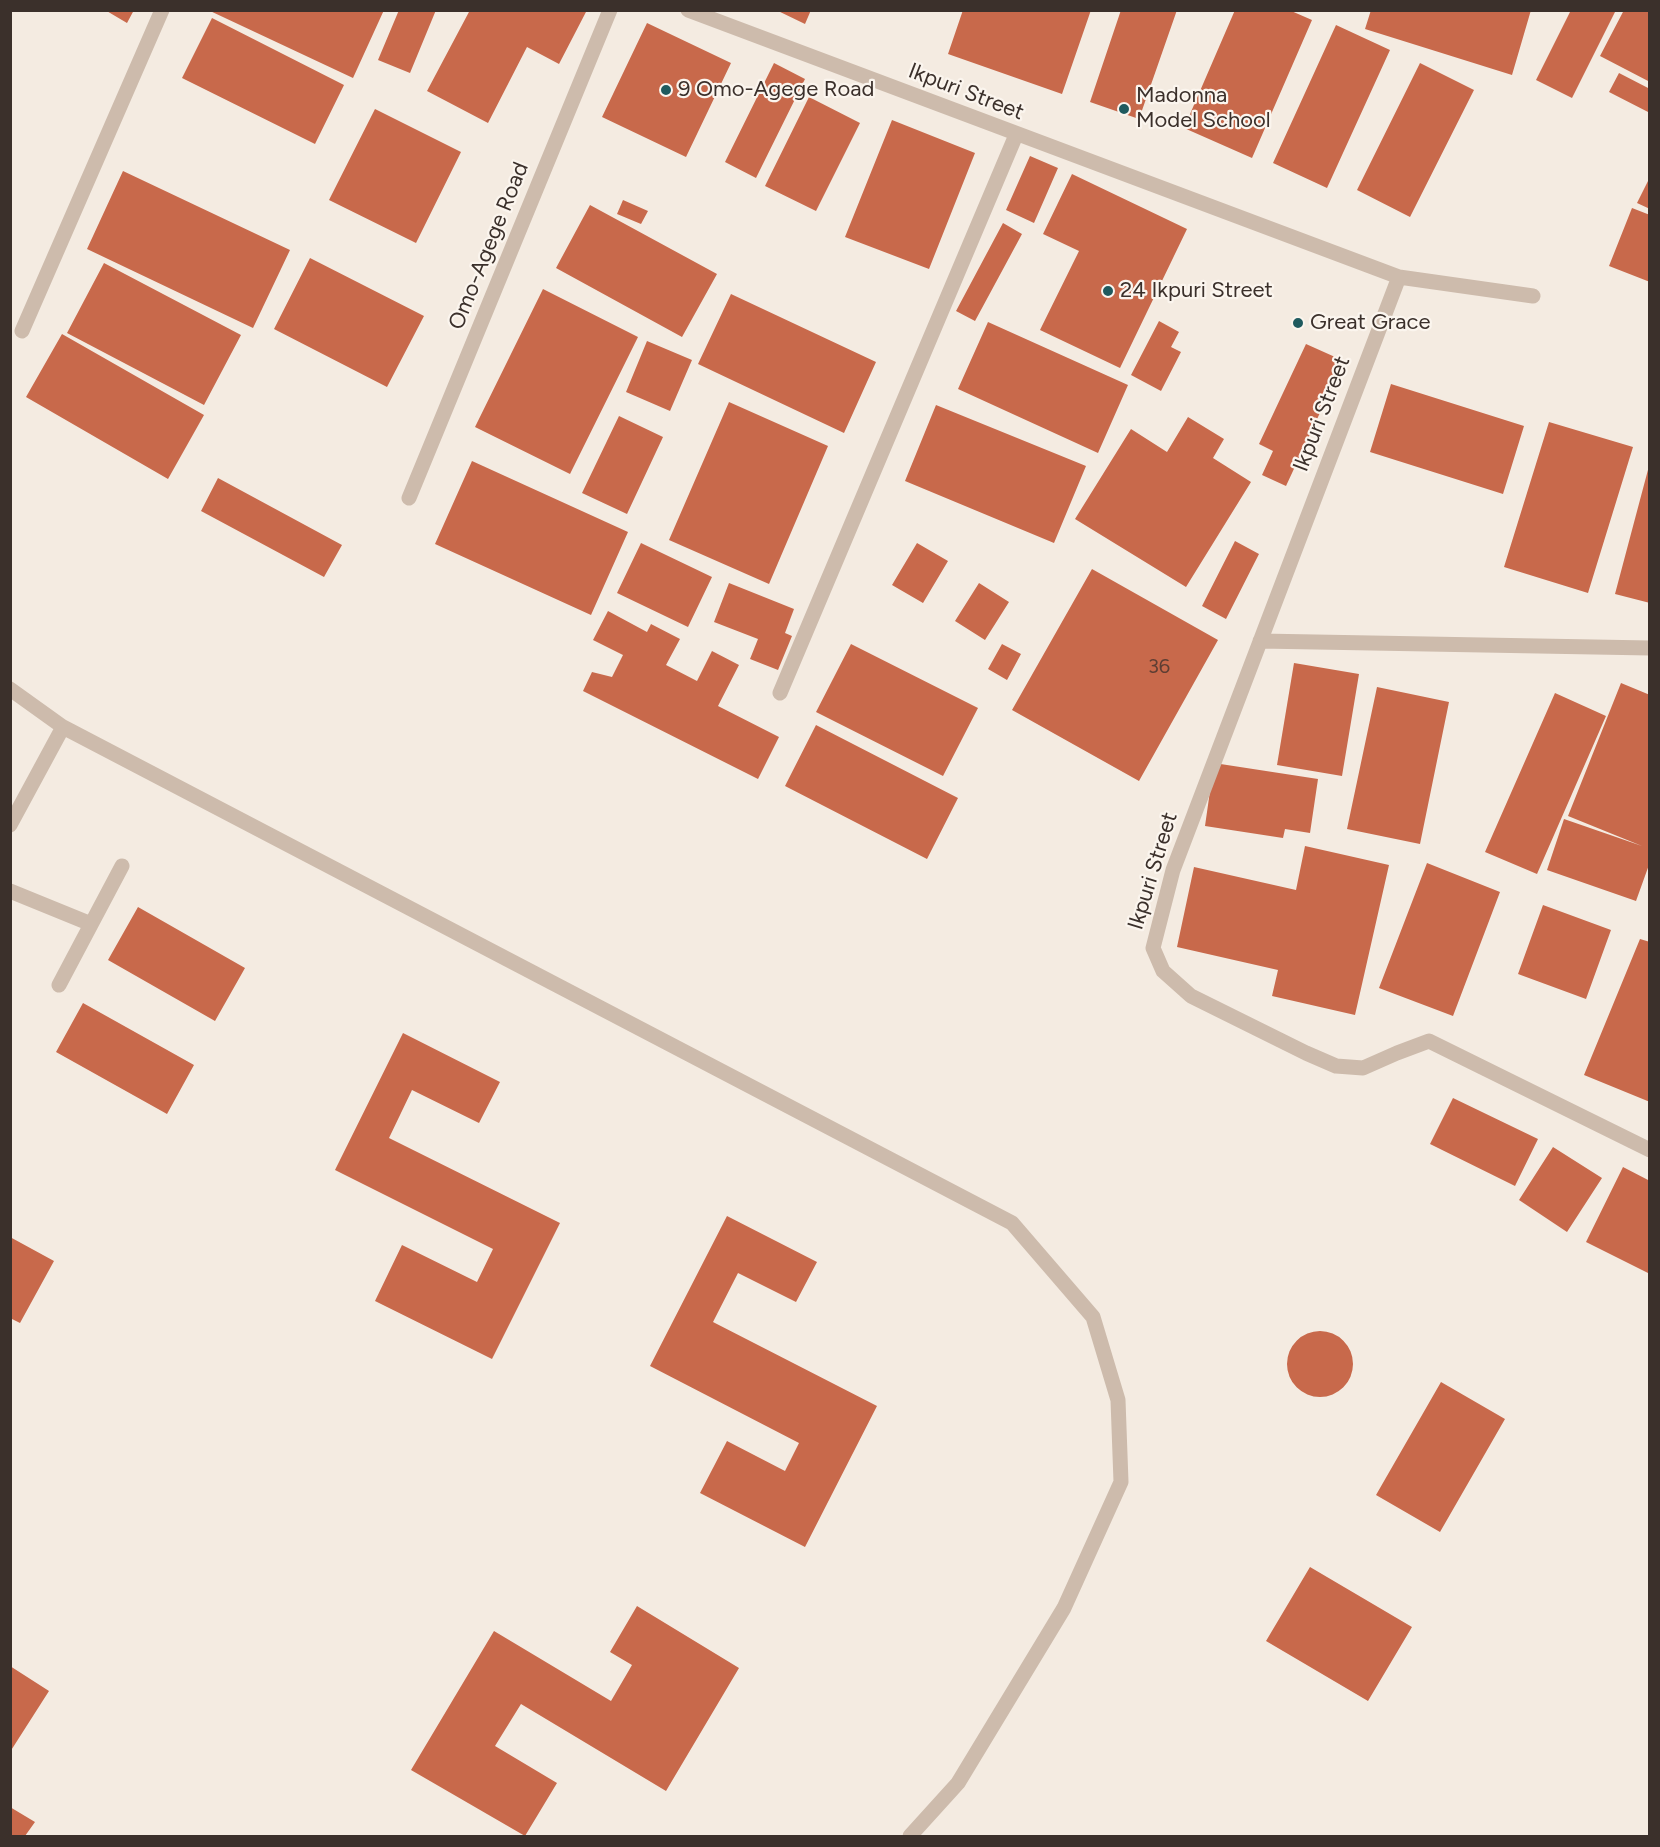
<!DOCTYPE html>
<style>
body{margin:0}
#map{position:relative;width:1660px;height:1847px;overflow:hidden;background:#f4ebe1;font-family:Figtree,sans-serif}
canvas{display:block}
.frame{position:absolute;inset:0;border:12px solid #3b302b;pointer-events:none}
</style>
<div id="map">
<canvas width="1660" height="1847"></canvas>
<div class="frame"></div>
</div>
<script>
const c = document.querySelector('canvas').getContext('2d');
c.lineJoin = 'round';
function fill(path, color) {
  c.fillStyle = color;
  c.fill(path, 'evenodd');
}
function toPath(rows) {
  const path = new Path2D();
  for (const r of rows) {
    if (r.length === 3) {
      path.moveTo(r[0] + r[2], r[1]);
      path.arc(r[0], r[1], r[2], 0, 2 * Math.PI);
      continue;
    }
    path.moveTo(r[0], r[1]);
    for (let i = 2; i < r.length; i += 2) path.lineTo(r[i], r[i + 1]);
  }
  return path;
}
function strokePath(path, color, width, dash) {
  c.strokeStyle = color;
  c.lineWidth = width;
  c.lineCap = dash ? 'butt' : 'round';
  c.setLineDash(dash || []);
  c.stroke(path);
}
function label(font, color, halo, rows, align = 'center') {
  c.font = font + ' Figtree,sans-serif';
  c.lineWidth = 4.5;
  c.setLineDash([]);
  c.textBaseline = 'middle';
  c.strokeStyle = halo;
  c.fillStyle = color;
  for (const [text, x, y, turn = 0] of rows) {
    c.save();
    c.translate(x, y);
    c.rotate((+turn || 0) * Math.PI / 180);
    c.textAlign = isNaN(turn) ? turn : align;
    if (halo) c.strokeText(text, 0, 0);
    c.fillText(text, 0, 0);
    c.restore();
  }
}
const building = toPath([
 [105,10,134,10,127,23],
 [208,10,384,10,353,78],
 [399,10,436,10,410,73,378,60],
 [470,10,587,10,559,64,527,47,488,123,427,91],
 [776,10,811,10,805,24],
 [963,10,1091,10,1062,94,948,54],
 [1121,10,1177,10,1139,119,1090,102],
 [1235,10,1289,10,1312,20,1252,158,1184,128],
 [1371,10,1531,10,1512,75,1365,29],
 [1571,10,1616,10,1572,98,1536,80],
 [1624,10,1650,10,1650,82,1600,56],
 [212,18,344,85,315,144,182,78],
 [647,23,731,63,686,157,602,117],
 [1336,25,1390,50,1327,188,1273,163],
 [774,63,805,79,756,178,725,162],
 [1420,63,1474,90,1410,217,1357,190],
 [1619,73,1650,89,1650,113,1609,92],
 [809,97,860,123,816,211,765,186],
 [375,109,461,152,416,243,329,200],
 [892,120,975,153,929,269,845,237],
 [1030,156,1058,168,1034,223,1006,210],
 [123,171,290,250,253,328,87,249],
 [1072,174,1187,229,1120,368,1040,330,1079,251,1043,234],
 [1650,177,1650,209,1637,203],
 [623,200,648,211,641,224,617,214],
 [590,205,717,274,682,337,556,268],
 [1632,208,1650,215,1650,282,1609,266],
 [1003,223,1022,234,975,321,956,311],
 [310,258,424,316,387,387,274,329],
 [104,263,241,335,204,405,67,333],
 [543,289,638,337,570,474,475,427],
 [731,294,876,362,844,433,698,364],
 [1159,321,1179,332,1171,347,1181,352,1161,391,1131,375],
 [988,322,1128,385,1098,453,958,389],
 [62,334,204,415,168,479,26,397],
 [647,341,692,360,670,411,626,392],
 [1306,344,1344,361,1286,486,1262,475,1273,451,1259,444],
 [1391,384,1524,426,1503,494,1370,452],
 [729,402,828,446,769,584,669,540],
 [936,405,1086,466,1054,543,905,481],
 [619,416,663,437,627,514,582,493],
 [1188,417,1224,439,1213,458,1251,482,1186,587,1075,519,1131,429,1167,452],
 [1549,422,1633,447,1588,593,1504,567],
 [472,461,628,532,591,615,435,544],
 [1649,466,1650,466,1650,603,1615,594],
 [218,478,342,545,324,577,201,511],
 [1235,541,1259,554,1226,619,1202,606],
 [641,543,712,577,688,627,617,593],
 [917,543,948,561,923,603,892,585],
 [1092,569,1218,640,1139,781,1012,710],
 [729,583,794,609,785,633,792,636,778,670,750,659,758,639,714,622],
 [979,583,1009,602,985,640,955,621],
 [608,611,647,632,651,624,680,639,666,665,697,681,712,651,739,665,718,706,779,737,758,779,583,691,592,672,612,677,623,655,593,640],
 [851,644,978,708,943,776,816,712],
 [1002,644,1021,654,1007,680,988,669],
 [1294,663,1359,674,1342,776,1277,765],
 [1621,683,1650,695,1650,862,1636,901,1547,870,1564,819,1642,846,1568,816],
 [1377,687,1449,702,1420,844,1347,829],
 [1555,693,1606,716,1537,874,1485,852],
 [816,725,958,798,927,859,785,786],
 [1214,763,1318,779,1310,833,1285,829,1283,838,1205,826],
 [1305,846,1389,865,1355,1015,1272,996,1278,970,1177,947,1194,867,1296,890],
 [1427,863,1500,892,1453,1016,1379,988],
 [1543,905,1611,930,1586,999,1518,974],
 [138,907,245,968,215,1021,108,960],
 [1640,939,1650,942,1650,1102,1584,1075],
 [83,1003,194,1065,167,1114,56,1052],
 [403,1033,500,1082,479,1123,412,1090,389,1138,560,1223,492,1359,375,1301,402,1245,477,1282,493,1249,335,1170],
 [1453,1098,1538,1139,1515,1186,1430,1144],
 [1553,1147,1602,1178,1567,1232,1519,1200],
 [1623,1167,1650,1181,1650,1274,1586,1242],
 [727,1216,817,1262,796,1302,738,1273,713,1322,877,1406,805,1547,700,1493,727,1441,785,1471,799,1443,650,1366],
 [10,1237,54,1261,20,1323,10,1318],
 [1320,1364,33],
 [1441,1382,1505,1419,1440,1532,1376,1495],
 [1310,1567,1412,1627,1368,1701,1266,1641],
 [637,1606,739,1668,666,1791,521,1704,495,1746,557,1783,525,1836,411,1770,494,1631,611,1701,632,1665,610,1652],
 [10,1666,49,1691,10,1752],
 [10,1807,35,1822,25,1836,10,1836]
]);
const minor = toPath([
 [688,10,1399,277,1533,296],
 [1399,277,1173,870,1153,948,1163,971,1191,996,1306,1053,1336,1066,1363,1068,1397,1053,1429,1041,1650,1150],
 [22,331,162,10],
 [409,498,610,10],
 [1260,641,1650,648],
 [10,689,63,727,1012,1223,1093,1317,1118,1400,1121,1482,1064,1608,958,1783,910,1836],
 [780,693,1016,135],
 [10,825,63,727],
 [10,891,91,924],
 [59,985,122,866]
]);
const markers = [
 [666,90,6,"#1f5a5e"],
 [1124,109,6,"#1f5a5e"],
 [1108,291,6,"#1f5a5e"],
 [1298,323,6,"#1f5a5e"]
];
const numberNames = [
 ["36",1159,667]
];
const poiNames = [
 ["9 Omo-Agege Road",678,90],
 ["Madonna",1136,96],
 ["Model School",1136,121],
 ["24 Ikpuri Street",1120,291],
 ["Great Grace",1310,323]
];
const streetNames = [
 ["Ikpuri Street",966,92,21],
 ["Omo-Agege Road",489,246,-68],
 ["Ikpuri Street",1322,414,-69],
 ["Ikpuri Street",1153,871,-73]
];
fill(building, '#c8694b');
strokePath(minor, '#cdbbac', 15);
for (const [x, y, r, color] of markers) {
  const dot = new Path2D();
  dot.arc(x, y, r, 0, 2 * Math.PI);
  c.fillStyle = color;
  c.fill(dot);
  strokePath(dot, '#fbf5ee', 2);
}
label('20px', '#5e3e33', null, numberNames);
label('22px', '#3b302b', '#fbf5ee', poiNames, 'left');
label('22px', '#3b302b', '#fbf5ee', streetNames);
</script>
